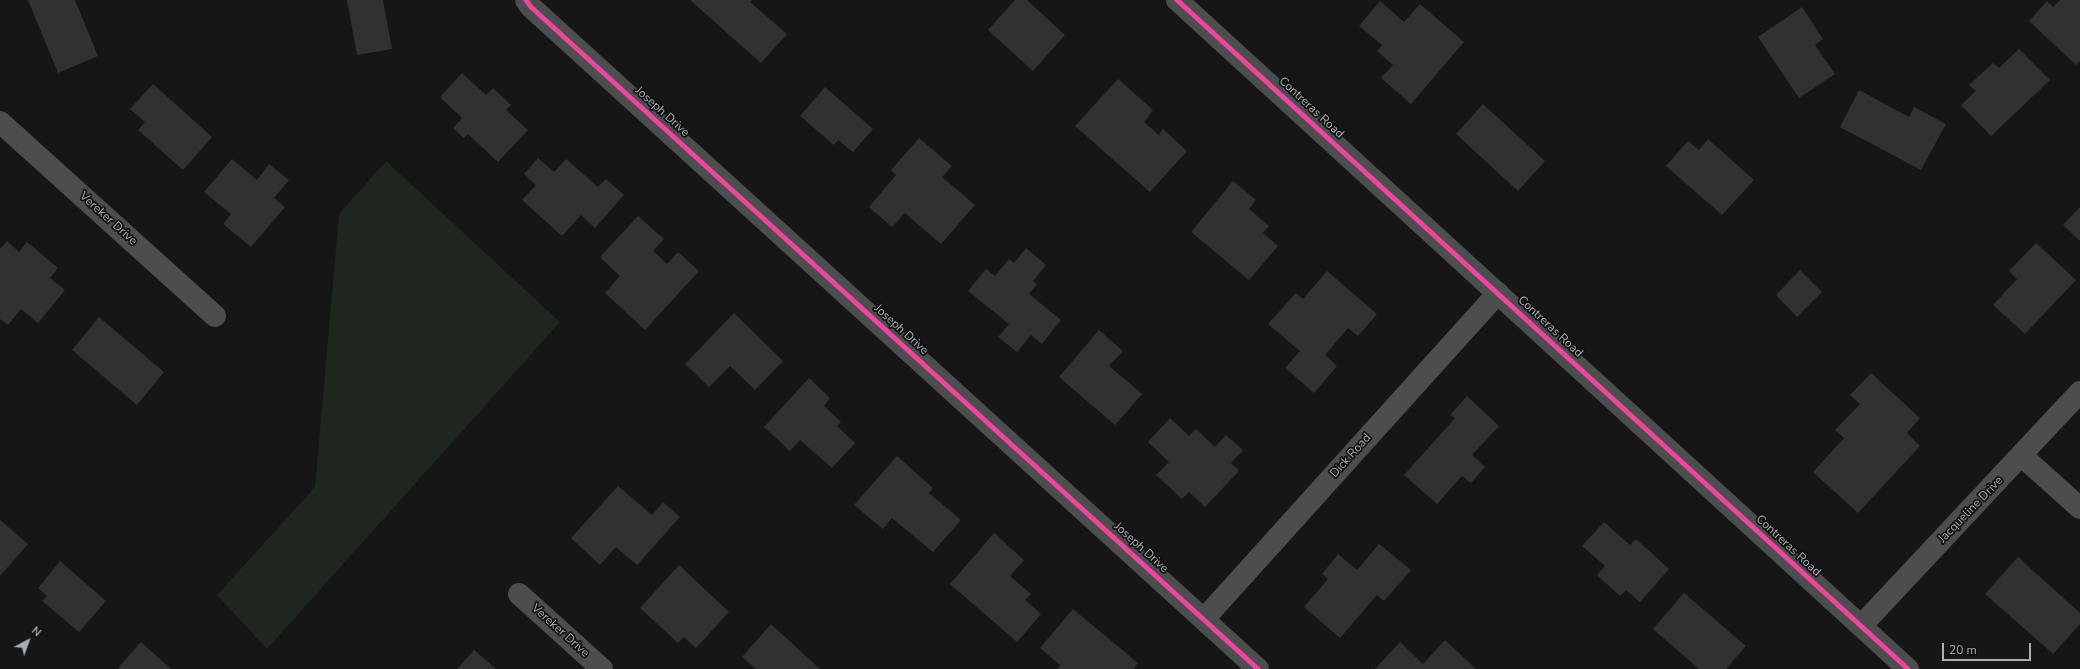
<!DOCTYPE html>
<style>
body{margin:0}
#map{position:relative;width:2080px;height:669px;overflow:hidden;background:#161617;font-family:"Nunito Sans",sans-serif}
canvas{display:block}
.north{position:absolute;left:8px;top:621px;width:40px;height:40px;-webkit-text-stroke:3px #111112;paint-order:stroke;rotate:41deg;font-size:11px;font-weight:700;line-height:16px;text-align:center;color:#a9afb6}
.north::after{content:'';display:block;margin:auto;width:14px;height:18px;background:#a9afb6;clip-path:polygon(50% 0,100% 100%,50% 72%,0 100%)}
.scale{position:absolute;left:1942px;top:643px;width:89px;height:18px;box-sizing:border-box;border:2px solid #a9afb6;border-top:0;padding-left:5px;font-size:12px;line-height:14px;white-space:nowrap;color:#a9afb6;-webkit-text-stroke:3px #111112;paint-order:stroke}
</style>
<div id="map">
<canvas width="2080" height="669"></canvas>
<div class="north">N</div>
<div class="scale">20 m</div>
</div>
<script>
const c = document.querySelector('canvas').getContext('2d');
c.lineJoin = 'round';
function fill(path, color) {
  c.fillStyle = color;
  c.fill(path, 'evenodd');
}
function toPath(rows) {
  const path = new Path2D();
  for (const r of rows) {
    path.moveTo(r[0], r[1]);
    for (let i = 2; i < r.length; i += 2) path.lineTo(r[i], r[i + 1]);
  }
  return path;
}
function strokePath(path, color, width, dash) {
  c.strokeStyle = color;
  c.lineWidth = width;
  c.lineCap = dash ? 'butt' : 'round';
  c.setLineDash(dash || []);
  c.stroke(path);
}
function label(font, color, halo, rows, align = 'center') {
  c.font = font + ' "Nunito Sans",sans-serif';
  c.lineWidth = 3.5;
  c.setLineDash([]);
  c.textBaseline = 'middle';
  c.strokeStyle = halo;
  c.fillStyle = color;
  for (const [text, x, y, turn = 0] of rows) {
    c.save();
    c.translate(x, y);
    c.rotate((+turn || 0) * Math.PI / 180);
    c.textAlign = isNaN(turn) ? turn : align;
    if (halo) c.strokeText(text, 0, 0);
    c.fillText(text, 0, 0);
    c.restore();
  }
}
const green = toPath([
 [386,161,560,322,267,649,217,595,315,487,339,214]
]);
const building = toPath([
 [28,0,75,0,98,56,58,73],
 [347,0,383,0,392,49,357,55],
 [690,0,752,0,750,2,787,34,761,63],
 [1015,0,1027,0,1065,35,1033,71,988,30],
 [2060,0,2080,0,2080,61,2076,65,2029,21,2047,1,2053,7],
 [1380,1,1404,22,1420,4,1464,42,1411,104,1381,78,1393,65,1377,51,1382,45,1359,26],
 [1802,7,1823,39,1815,45,1835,74,1799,98,1758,37],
 [2019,49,2050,80,1991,136,1961,105,1976,91,1969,85,1993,63,1999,68],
 [462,73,486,95,493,88,511,105,506,110,528,130,498,162,468,134,464,138,453,128,462,118,440,97],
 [1118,79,1153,110,1144,122,1159,135,1163,129,1187,151,1150,192,1075,126],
 [153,84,212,137,183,170,138,130,145,122,130,109],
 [825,87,873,129,853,152,838,140,834,145,800,116],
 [1859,90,1909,117,1914,107,1946,124,1921,170,1840,127],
 [1483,104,1545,161,1518,191,1456,134],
 [919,138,952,166,942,177,975,205,941,244,905,213,892,227,869,207,896,175,891,170],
 [1708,139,1754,180,1722,215,1666,166,1688,141,1699,150],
 [538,158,554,172,566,159,598,187,606,179,624,195,595,228,581,215,562,236,522,200,536,185,524,174],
 [232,159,257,180,269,164,289,180,274,198,285,207,251,247,223,224,231,214,204,192],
 [1233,181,1256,200,1249,209,1269,226,1263,233,1278,246,1249,280,1191,232],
 [2080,207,2080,241,2063,225],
 [638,216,664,239,653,251,667,264,678,252,699,271,645,330,605,293,620,276,600,257],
 [7,241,19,252,27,242,58,268,50,278,65,290,38,323,21,309,8,325,0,319,0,249],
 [2036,243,2076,280,2025,334,1993,305,2017,279,2009,271],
 [1026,248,1046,265,1033,281,1037,284,1029,294,1061,320,1042,344,1031,335,1017,352,998,337,1009,324,968,291,986,269,995,276,1009,259,1014,263],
 [1800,270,1822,292,1797,317,1776,295],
 [1327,271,1377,314,1358,336,1348,328,1325,355,1337,366,1314,393,1285,368,1300,351,1268,324,1296,293,1303,299],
 [734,313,783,361,755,390,730,366,709,387,685,364],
 [99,317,164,372,137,405,72,350],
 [1099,330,1123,351,1109,366,1142,394,1115,425,1059,377],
 [1871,373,1920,418,1907,433,1920,446,1858,513,1813,472,1844,438,1835,430,1860,404,1850,395],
 [809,378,830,398,824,406,841,422,837,426,855,443,832,468,800,440,790,451,764,427],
 [1467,396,1499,426,1472,455,1485,467,1471,483,1462,476,1437,504,1404,475,1455,418,1450,415],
 [1170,418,1189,436,1196,429,1215,447,1226,435,1243,450,1231,463,1239,471,1205,507,1189,492,1182,499,1156,475,1169,462,1148,442],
 [897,456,933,488,929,493,961,520,933,552,892,518,883,529,854,505],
 [618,486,652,515,663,502,680,517,637,565,616,547,600,565,571,538],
 [0,520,28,544,0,576],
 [1604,522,1630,545,1636,539,1669,569,1640,602,1626,590,1620,596,1597,575,1605,566,1582,546],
 [994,533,1024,560,1010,576,1031,594,1025,600,1041,614,1017,642,950,584],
 [1379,544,1411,570,1384,601,1377,595,1340,638,1304,607,1328,579,1322,574,1338,554,1357,570],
 [2018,557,2080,613,2080,624,2053,654,1985,594],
 [60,561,106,601,79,632,42,601,47,596,38,588],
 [679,565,729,612,696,648,684,637,678,643,640,608],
 [1684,593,1746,646,1726,669,1699,669,1653,629],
 [1073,609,1138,663,1134,669,1057,669,1060,665,1040,648],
 [771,624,820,669,756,669,742,657],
 [1445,640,1476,669,1375,669,1400,642,1423,664],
 [141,642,171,669,120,669,118,668],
 [474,650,496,669,457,669]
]);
const minor = toPath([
 [526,0,531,7,1258,669],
 [0,122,215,316],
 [2022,456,2080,508],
 [519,594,602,669],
 [1204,619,1498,293],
 [1861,626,2080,392]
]);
const tertiary = toPath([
 [1177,0,1908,669]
]);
const cycleway = toPath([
 [526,0,531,7,1258,669],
 [1177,0,1908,669]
]);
const streetNames = [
 ["Contreras Road",1311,108,43],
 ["Joseph Drive",662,112,42],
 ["Vereker Drive",108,219,42],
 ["Contreras Road",1550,327,43],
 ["Joseph Drive",901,330,42],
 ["Dick Road",1351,456,-48],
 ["Jacqueline Drive",1971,510,-46],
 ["Contreras Road",1788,546,43],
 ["Joseph Drive",1141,548,42],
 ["Vereker Drive",560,631,42]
];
fill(green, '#1f251f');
fill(building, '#313132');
strokePath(minor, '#4b4d4f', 22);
strokePath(tertiary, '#4b4d4f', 22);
strokePath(cycleway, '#ed469a', 5);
label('12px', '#a9afb6', '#111112', streetNames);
</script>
